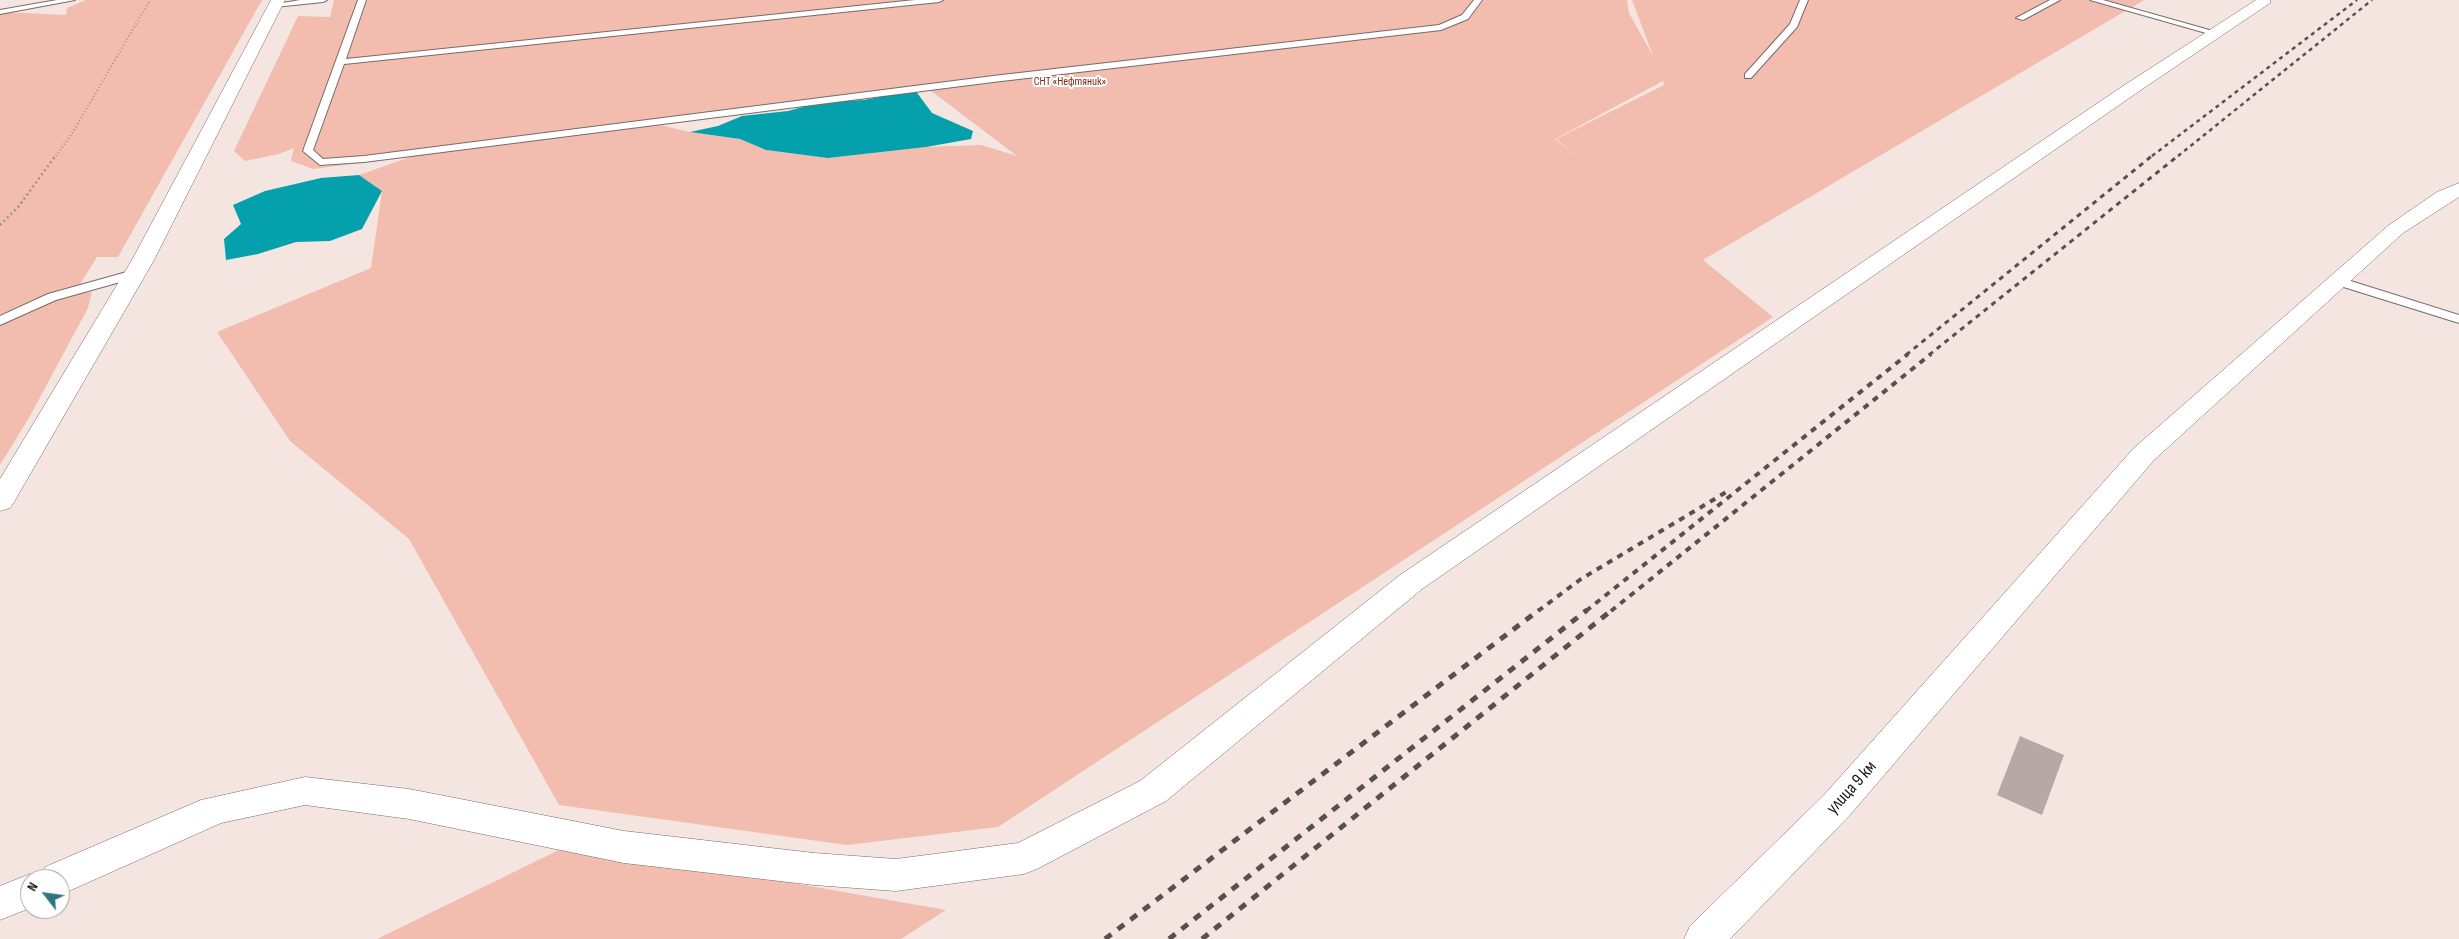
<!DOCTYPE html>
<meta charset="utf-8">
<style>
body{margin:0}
#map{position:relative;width:2459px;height:939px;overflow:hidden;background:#f4e5e1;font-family:"Sofia Sans Condensed",sans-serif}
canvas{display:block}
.north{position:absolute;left:20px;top:869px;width:50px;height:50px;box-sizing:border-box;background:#fff;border:1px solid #a3a0a0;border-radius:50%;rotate:300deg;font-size:14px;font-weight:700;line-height:20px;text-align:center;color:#181211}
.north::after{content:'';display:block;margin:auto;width:18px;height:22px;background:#2d767d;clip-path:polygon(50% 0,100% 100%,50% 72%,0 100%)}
</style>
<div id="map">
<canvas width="2459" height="939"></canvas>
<div class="north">N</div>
</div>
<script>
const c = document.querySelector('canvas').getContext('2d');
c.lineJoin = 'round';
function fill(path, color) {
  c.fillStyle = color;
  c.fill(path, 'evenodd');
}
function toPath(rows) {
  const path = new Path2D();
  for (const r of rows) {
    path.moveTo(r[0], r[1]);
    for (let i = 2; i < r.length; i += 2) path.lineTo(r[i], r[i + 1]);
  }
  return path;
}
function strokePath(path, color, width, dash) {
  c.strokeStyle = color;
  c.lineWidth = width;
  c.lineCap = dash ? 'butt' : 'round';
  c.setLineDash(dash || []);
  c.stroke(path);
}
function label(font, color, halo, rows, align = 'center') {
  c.font = font + ' "Sofia Sans Condensed",sans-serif';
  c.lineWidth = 4;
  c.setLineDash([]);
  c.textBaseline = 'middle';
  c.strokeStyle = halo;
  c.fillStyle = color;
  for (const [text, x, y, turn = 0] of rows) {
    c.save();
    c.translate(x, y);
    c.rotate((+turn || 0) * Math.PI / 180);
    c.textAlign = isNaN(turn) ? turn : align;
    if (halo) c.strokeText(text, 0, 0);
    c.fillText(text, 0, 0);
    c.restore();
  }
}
const green = toPath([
 [86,0,262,0,118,257,97,257,74,294,92,292,88,308,30,416,0,465,0,12,66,15,67,8],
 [334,0,1627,0,1629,13,1653,56,1632,0,2144,0,1703,260,1773,317,998,827,847,845,559,805,409,539,290,441,217,332,371,268,382,191,359,175,413,156,313,169,291,161,294,148,279,154,245,161,234,151,298,16,330,17],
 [1663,81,1664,85,1556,139,1582,161,1555,139],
 [926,87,1017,156,981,145,926,147,828,158,766,150,740,139,690,132,656,124],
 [563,848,639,856,946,910,901,939,377,939]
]);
const water = toPath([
 [915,90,932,113,973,131,971,139,926,147,828,158,766,150,740,139,690,132,718,126,742,116,788,111,821,102,864,100],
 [359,175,382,191,362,229,330,241,296,242,258,254,226,260,224,239,241,224,233,205,265,191,321,178]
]);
const building = toPath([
 [2020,736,2064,755,2042,815,1997,795]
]);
const pathFar1 = toPath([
 [56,156,73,132,150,0]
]);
const path = toPath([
 [0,225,19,206,56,155]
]);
const service = toPath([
 [57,0,75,0,0,14,0,10,57,0],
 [300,0,327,0,323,2,275,7,271,5,300,0],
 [358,0,366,0,346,59,915,0,943,0,939,2,344,64,313,150,323,159,364,156,993,76,1439,25,1462,15,1474,0,1482,0,1468,19,1441,30,993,82,364,162,320,165,303,151,358,0],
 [1800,0,1808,0,1797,27,1751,78,1745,78,1745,74,1790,24,1800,0],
 [2050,0,2060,0,2023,20,2016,18,2050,0],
 [2090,0,2103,0,2220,33,2213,35,2090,0],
 [134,270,138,271,140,274,138,277,56,300,0,325,0,316,48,294,134,270],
 [2338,277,2459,315,2459,323,2334,284,2332,281,2338,277]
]);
const minor = toPath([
 [2256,0,2270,0,2270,3,2135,94,1422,589,1166,801,1037,869,1024,874,896,891,814,885,624,863,409,819,305,805,221,823,60,895,60,879,30,879,30,908,0,920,0,886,30,874,40,878,45,867,201,800,305,777,409,789,624,831,814,853,896,859,1018,843,1140,781,1400,575,2123,86,2256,0],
 [2459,183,2459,197,2403,233,2154,460,1850,815,1730,939,1684,939,1690,926,1824,795,2134,448,2389,225,2437,192,2459,183]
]);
const tertiary = toPath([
 [271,0,285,0,154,260,14,502,10,508,0,511,0,479,132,260,271,0]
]);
const railFar3 = toPath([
 [2152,156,2357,0],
 [2178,156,2372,0]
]);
const railFar2 = toPath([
 [1906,355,2153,155],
 [1929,355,2179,155]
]);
const railFar1 = toPath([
 [1538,611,1581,579,1728,491],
 [1586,611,1908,354],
 [1611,611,1931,354]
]);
const rail = toPath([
 [1105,939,1539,610],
 [1169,939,1587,610],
 [1202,939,1612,610]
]);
const farParknames = [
 ["СНТ «Нефтяник»",1070,82]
];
const nearStreetnames = [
 ["улица 9 км",1852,788,-48]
];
fill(green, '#f2bdae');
fill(water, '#04a0ac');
fill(building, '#b6a8a4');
strokePath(service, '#786b67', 2);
strokePath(minor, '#786b67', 1);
strokePath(tertiary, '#786b67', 1);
strokePath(pathFar1, '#9d928f', 2, [1, 2.5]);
strokePath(path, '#9d928f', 2.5, [2, 3]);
fill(service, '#fff');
fill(minor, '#fff');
fill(tertiary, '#fff');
strokePath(railFar3, '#59504e', 2.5, [4, 4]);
strokePath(railFar2, '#59504e', 3, [5, 5]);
strokePath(railFar1, '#59504e', 4, [6, 6]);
strokePath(rail, '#59504e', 5, [8, 8]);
label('12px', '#762a15', '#fff', farParknames);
label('18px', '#181211', '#fff', nearStreetnames);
</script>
